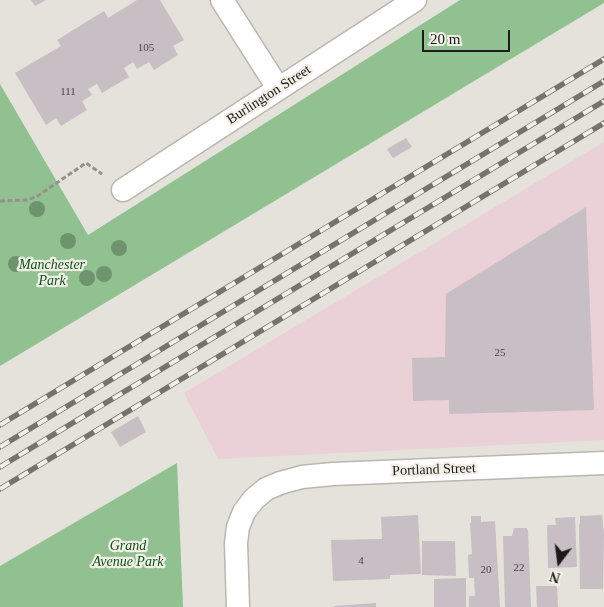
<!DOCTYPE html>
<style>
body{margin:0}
#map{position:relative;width:604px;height:607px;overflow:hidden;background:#e4e2da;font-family:Georgia,serif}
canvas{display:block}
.north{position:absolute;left:534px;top:537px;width:50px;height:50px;-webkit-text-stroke:4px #f1efe7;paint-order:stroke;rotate:195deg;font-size:14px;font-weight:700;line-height:20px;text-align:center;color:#1c1b19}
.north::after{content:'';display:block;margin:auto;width:18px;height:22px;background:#1c1b19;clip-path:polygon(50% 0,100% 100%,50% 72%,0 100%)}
.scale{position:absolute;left:422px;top:30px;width:88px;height:22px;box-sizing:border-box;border:2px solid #1c1b19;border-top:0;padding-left:6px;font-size:15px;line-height:18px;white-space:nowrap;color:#1c1b19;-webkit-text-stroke:4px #f1efe7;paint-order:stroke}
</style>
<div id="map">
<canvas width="604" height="607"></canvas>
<div class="north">N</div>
<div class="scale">20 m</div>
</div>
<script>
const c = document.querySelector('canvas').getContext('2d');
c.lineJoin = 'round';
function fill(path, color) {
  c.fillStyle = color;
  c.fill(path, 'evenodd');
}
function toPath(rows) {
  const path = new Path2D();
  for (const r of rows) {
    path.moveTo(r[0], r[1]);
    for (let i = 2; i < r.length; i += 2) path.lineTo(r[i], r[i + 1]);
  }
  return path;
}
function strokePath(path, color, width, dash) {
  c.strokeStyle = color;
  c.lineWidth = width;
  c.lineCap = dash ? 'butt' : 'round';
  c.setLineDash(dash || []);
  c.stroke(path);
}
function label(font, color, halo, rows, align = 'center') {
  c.font = font + ' Georgia,serif';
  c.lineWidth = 4.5;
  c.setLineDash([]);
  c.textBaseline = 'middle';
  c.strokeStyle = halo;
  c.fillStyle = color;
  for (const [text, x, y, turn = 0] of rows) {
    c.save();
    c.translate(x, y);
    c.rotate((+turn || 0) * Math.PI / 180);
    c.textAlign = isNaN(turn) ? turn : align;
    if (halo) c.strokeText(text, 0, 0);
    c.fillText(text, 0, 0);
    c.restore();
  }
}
const industrial = toPath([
 [604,142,604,440,218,459,184,393]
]);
const green = toPath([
 [460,0,604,0,604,3,0,366,0,84,88,235],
 [177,463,183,607,0,607,0,566]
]);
const building = toPath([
 [31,0,46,0,35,6],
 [137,0,160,0,184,40,173,46,178,55,154,70,149,62,137,69,133,62,124,68,129,77,102,93,97,84,88,89,92,95,82,101,87,110,61,126,56,118,46,125,15,73,61,46,57,40,104,11,108,18],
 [406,138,412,147,393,158,387,149],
 [586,207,594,410,449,414,449,400,413,401,412,358,445,357,446,294],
 [138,416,146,432,120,447,111,432],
 [418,515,421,574,390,575,390,579,333,581,331,540,382,539,381,517],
 [602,515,604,535,603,589,580,589,579,524,580,524,580,516],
 [471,516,481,516,481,522,495,521,500,607,469,607,469,596,475,596,474,578,469,578,468,555,472,554,470,523,471,523],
 [575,517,577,567,548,568,547,525,556,525,555,518],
 [514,528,527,528,527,530,528,530,531,607,505,607,503,536,512,536],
 [422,541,455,541,456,576,422,575],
 [466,578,466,607,434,607,434,579],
 [536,586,557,586,558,607,537,607],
 [376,603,376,607,334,607,334,606]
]);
const path = toPath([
 [0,201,28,200,39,195,86,163,102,174]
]);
const minor = toPath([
 [222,0,278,88],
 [123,190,415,0],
 [238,607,236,543,238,527,244,512,254,499,266,489,280,483,302,477,333,474,604,463]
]);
const rail = toPath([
 [0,425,604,59],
 [0,447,604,81],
 [0,467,604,101],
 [0,489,604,123]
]);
const trees = [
 [37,209],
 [68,241],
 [119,248],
 [16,264],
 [104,274],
 [87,278]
];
const numberNames = [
 ["105",146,48],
 ["111",68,92],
 ["25",500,353],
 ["4",361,561],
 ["22",519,568],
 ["20",486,570]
];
const streetNames = [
 ["Burlington Street",269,95,-33],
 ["Portland Street",434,470,-2]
];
const parkNames = [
 ["Manchester",52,265],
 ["Park",52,281],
 ["Grand",128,546],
 ["Avenue Park",128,562]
];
fill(industrial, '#ead0d7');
fill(green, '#91c190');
fill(building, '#c7bfc4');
strokePath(minor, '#b9b7b0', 25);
strokePath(path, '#94928d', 3, [5, 2.5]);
strokePath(minor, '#fff', 22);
strokePath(rail, '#74736e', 5.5);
strokePath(rail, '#f1efe7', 4, [11]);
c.fillStyle = '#6e946d';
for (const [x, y] of trees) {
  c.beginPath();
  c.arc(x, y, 8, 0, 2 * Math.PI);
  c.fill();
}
label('11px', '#474444', null, numberNames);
label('14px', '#1c1b19', '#f1efe7', streetNames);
label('italic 14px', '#0d5414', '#f1efe7', parkNames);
</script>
